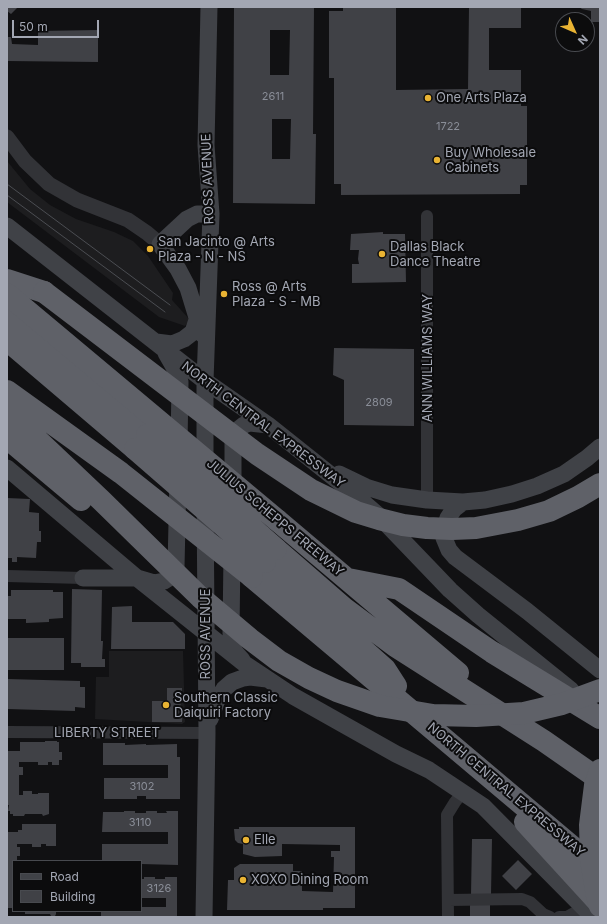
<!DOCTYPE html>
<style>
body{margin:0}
#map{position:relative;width:607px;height:924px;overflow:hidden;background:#111113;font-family:Inter,sans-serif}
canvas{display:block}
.frame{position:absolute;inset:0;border:8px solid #a3a7b3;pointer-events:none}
.legend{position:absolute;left:12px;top:860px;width:130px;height:52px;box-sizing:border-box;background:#0c0c0d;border:1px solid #484a4f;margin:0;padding:5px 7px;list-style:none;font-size:12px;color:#a3a7b3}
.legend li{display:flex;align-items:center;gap:8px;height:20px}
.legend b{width:20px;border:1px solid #484a4f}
.north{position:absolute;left:555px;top:12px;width:40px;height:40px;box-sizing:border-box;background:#0c0c0d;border:1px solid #484a4f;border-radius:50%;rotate:135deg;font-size:11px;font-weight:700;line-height:16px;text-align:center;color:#a3a7b3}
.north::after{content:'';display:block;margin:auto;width:14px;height:18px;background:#e9b333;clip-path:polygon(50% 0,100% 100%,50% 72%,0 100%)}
.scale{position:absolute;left:12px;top:20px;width:87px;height:18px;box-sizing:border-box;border:2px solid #a3a7b3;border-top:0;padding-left:5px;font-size:12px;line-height:14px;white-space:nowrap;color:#a3a7b3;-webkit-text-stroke:3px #0c0c0d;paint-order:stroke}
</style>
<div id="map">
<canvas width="607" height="924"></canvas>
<div class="frame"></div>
<ul class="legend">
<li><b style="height:5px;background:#404247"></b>Road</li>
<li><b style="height:11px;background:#404146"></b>Building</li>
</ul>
<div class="north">N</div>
<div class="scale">50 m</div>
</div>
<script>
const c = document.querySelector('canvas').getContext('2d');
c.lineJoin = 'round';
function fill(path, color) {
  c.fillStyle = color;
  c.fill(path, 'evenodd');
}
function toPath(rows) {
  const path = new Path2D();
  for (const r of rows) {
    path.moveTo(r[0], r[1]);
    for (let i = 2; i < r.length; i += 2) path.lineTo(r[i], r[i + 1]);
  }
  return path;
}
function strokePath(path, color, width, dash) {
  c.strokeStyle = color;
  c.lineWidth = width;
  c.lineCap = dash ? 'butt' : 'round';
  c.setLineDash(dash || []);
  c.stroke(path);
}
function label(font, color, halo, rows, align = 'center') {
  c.font = font + ' Inter,sans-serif';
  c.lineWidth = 4;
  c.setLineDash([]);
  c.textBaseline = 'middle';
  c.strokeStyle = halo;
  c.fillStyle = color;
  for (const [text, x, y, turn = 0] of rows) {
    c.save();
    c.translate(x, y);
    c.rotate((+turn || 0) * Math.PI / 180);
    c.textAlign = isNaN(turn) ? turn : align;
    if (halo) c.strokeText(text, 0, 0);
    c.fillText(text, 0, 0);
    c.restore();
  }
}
const built = toPath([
 [7,161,30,189,50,205,76,219,114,232,133,241,148,256,173,293,172,300,190,320,185,326,159,317,7,202],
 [109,651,183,651,185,722,182,724,95,719,96,677,109,677]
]);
const building = toPath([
 [7,7,18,7,11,14,7,11],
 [234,7,314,7,313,134,316,134,315,204,233,203],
 [270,30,290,30,289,75,270,75],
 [272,119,291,119,290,159,272,159],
 [343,7,396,7,396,90,468,89,469,7,521,7,521,28,489,28,489,70,521,70,521,106,527,106,527,185,520,185,520,194,341,195,341,184,334,184,334,78,329,78,329,11,343,11],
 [579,7,600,7,600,22,591,22,591,11,582,9],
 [98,30,98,62,7,61,7,37,11,37,12,44,38,45,38,31],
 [383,232,383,234,405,234,406,282,352,283,352,264,359,264,358,259,359,250,350,250,351,234],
 [334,348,414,349,414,426,344,425,344,380,333,375],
 [7,498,30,499,29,512,39,513,39,531,41,531,41,542,37,542,36,558,17,557,17,562,12,562,12,558,7,558],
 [72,589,102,590,101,641,103,641,102,659,105,659,105,667,81,667,81,663,71,663],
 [11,590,53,590,53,592,63,592,63,618,49,619,49,622,26,623,26,619,7,619,7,596,11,596],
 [132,606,132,622,173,622,185,634,185,649,111,649,112,607],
 [7,638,64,638,64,670,7,670],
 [7,679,80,681,80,687,85,687,85,708,75,707,75,711,8,709],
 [167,688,182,688,182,702,181,702,180,708,183,708,182,722,152,722,152,701,167,701],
 [45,741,57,741,57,742,59,742,59,752,62,752,62,760,59,760,59,765,52,765,52,762,48,762,48,765,38,765,38,762,19,762,19,767,23,767,23,775,19,775,19,795,23,795,23,791,32,791,32,794,38,794,38,793,49,793,49,814,43,816,42,814,25,814,24,816,13,816,13,814,10,814,10,811,8,811,9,805,7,805,7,751,20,751,20,742,45,742],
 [103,743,125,743,125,745,146,744,146,745,177,744,177,757,180,757,180,799,146,799,146,796,137,796,137,799,104,799,104,778,168,778,168,765,103,765],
 [124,811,135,811,135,813,146,813,146,811,157,811,157,813,167,813,166,811,178,811,178,865,141,864,141,861,102,861,102,844,168,844,168,832,102,832,103,812,124,812],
 [22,824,56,824,56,846,46,846,46,844,41,844,41,847,32,847,32,844,17,844,17,847,20,847,20,856,17,856,17,861,13,861,13,908,7,908,7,832,18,832,18,830,22,830],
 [239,827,355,827,355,908,323,908,323,910,227,910,228,880,234,880,234,868,240,864,293,864,293,871,302,871,302,891,333,892,334,857,331,857,331,851,340,851,340,845,282,844,282,856,255,857,243,854,243,844,238,843,235,840,234,829,239,829],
 [472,839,492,839,491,895,471,895],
 [518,860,532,874,516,890,502,876],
 [144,877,155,877,155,879,165,879,165,877,177,877,177,917,101,917,101,911,141,911,141,907,166,907,166,898,141,898,141,879,144,879],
 [470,904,490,904,490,917,470,917],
 [25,911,56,911,56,914,55,916,51,916,50,914,25,914]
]);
const minor = toPath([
 [427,500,427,216],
 [7,576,83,578],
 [7,732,207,733],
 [448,900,522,899,530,902,543,914,550,917],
 [448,917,447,815,455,802,463,792],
 [559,917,567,917,583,908]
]);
const tertiary = toPath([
 [7,137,25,161,49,184,77,200,128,220,147,233,160,244]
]);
const secondary = toPath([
 [7,226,205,381,268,425,342,484,379,516,450,590,478,615,571,690],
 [202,334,188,288,178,269,160,244,187,219,197,214,211,214],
 [156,342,172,344,184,339,193,332,198,317],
 [166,353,174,367,180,382,179,447],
 [7,468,137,578,245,664,293,696,396,754,429,770,483,806,593,917],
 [205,469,205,381,211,214,206,145,209,7],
 [339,474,366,487,392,495,427,500,463,502,485,500,512,494,537,486,564,474,587,458,600,447],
 [233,491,233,443,239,429,244,425,250,423,268,425],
 [463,502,454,509,448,518,445,528,444,538,449,550,455,557,527,611,600,670],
 [232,552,231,633,234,651,242,660],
 [83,578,137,578,154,583,164,581,172,576,176,567,178,478],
 [210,719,217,700,224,689,232,682,243,678,250,677,267,679],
 [204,917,207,733,205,501]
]);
const motorway = toPath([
 [7,280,44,292],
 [7,316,89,384,147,435],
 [7,340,135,449],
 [277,520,458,673],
 [276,549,344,608,395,646,544,741,600,780],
 [265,562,385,669,396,686],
 [252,577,600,870],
 [348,579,399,589,492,652,600,718],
 [525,822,600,904]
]);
const tram = toPath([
 [7,184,170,305],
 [7,195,165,312]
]);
const motorwayBridge = toPath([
 [44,292,257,454,311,490,356,512,379,519,403,525,427,528,452,529,476,528,518,520,549,511,578,497,600,484],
 [7,294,277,520],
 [7,391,121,473,252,577],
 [7,411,101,500,200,597,250,639,279,661,309,678,337,691,380,706,433,715,476,716,524,713,562,704,600,690],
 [147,435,276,549],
 [7,438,81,500],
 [135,449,265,562],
 [600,770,595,785,590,825,591,860,597,896,600,906]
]);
const markers = [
 [428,98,4,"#e9b333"],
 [437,160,4,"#e9b333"],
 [150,249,4,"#e9b333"],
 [382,254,4,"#e9b333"],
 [224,294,4,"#e9b333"],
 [166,705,4,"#e9b333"],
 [246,840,4,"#e9b333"],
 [243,880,4,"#e9b333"]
];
const numberNames = [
 ["2611",273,97],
 ["1722",448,127],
 ["2809",379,403],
 ["3102",142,787],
 ["3110",140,823],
 ["3126",159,889]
];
const poiNames = [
 ["One Arts Plaza",436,98],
 ["Buy Wholesale",445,153],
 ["Cabinets",445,168],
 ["San Jacinto @ Arts",158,242],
 ["Plaza - N - NS",158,257],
 ["Dallas Black",390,247],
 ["Dance Theatre",390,262],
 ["Ross @ Arts",232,287],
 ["Plaza - S - MB",232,302],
 ["Southern Classic",174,698],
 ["Daiquiri Factory",174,713],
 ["Elle",254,840],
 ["XOXO Dining Room",251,880]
];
const streetNames = [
 ["ROSS AVENUE",208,179,-92],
 ["ANN WILLIAMS WAY",428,358,-90],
 ["NORTH CENTRAL EXPRESSWAY",263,425,37],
 ["JULIUS SCHEPPS FREEWAY",275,518,40],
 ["ROSS AVENUE",206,634,-90],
 ["LIBERTY STREET",107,733],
 ["NORTH CENTRAL EXPRESSWAY",506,790,40]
];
fill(built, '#1d1d1f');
fill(building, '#404146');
strokePath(minor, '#323337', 12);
strokePath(tertiary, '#323337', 15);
strokePath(secondary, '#404247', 17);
strokePath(motorway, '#5f6168', 22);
strokePath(tram, '#4b4d52', 1);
strokePath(motorwayBridge, '#5f6168', 22);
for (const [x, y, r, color] of markers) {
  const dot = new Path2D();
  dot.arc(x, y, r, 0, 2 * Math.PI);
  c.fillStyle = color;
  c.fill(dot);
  strokePath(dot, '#0c0c0d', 1.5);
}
label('11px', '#8a8e98', null, numberNames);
label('13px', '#a3a7b3', '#0c0c0d', poiNames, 'left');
label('13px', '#a3a7b3', '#0c0c0d', streetNames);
</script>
